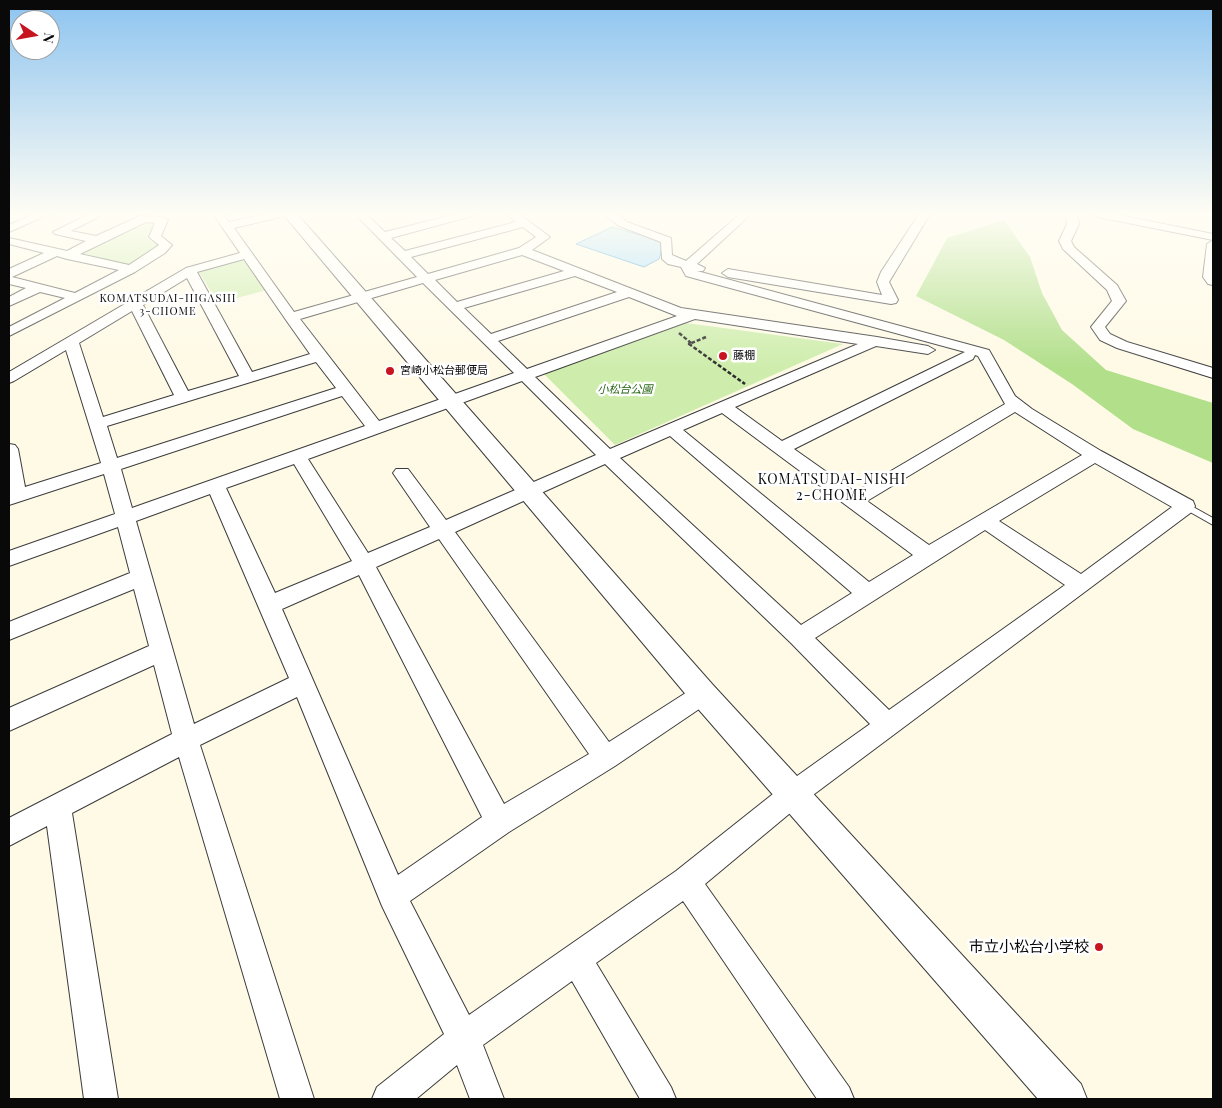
<!DOCTYPE html>
<meta charset="utf-8">
<style>
body{margin:0}
#map{position:relative;width:1222px;height:1108px;overflow:hidden;background:#fffae6;font-family:"Playfair Display",serif}
canvas{display:block}
.frame{position:absolute;inset:0;border:10px solid #090909;pointer-events:none}
.north{position:absolute;left:10px;top:10px;width:50px;height:50px;box-sizing:border-box;background:#fff;border:1px solid #9d9d9d;border-radius:50%;rotate:102deg;font-size:14px;font-weight:700;line-height:20px;text-align:center;color:#090909}
.north::after{content:'';display:block;margin:auto;width:18px;height:22px;background:#c6151f;clip-path:polygon(50% 0,100% 100%,50% 72%,0 100%)}
</style>
<div id="map">
<canvas width="1222" height="1108"></canvas>
<div class="frame"></div>
<div class="north">N</div>
</div>
<script>
const c = document.querySelector('canvas').getContext('2d');
c.lineJoin = 'round';
function fill(path, color) {
  c.fillStyle = color;
  c.fill(path, 'evenodd');
}
function toPath(rows) {
  const path = new Path2D();
  for (const r of rows) {
    path.moveTo(r[0], r[1]);
    for (let i = 2; i < r.length; i += 2) path.lineTo(r[i], r[i + 1]);
  }
  return path;
}
function strokePath(path, color, width, dash) {
  c.strokeStyle = color;
  c.lineWidth = width;
  c.lineCap = dash ? 'butt' : 'round';
  c.setLineDash(dash || []);
  c.stroke(path);
}
function label(font, color, halo, rows, align = 'center') {
  c.font = font + ' "Playfair Display","Noto Sans JP",serif';
  c.lineWidth = 5;
  c.setLineDash([]);
  c.textBaseline = 'middle';
  c.strokeStyle = halo;
  c.fillStyle = color;
  for (const [text, x, y, turn = 0] of rows) {
    c.save();
    c.translate(x, y);
    c.rotate((+turn || 0) * Math.PI / 180);
    c.textAlign = isNaN(turn) ? turn : align;
    if (halo) c.strokeText(text, 0, 0);
    c.fillText(text, 0, 0);
    c.restore();
  }
}
const green = toPath([
 [147,220,156,223,147,239,160,245,129,266,80,252],
 [240,260,246,260,267,290,218,303,199,272,201,270],
 [686,323,843,344,615,445,539,369]
]);
const forest = toPath([
 [1004,220,1030,257,1042,293,1062,330,1106,370,1213,403,1213,463,1133,429,1072,384,1004,340,916,296,947,238]
]);
const water = toPath([
 [612,227,664,242,659,259,644,267,576,244,612,227]
]);
const path = toPath([
 [679,333,691,343],
 [706,337,689,344,745,384]
]);
const service = toPath([
 [1186,503,1213,518,1213,525,1183,508,1181,506,1183,504,1186,503]
]);
const minor = toPath([
 [34,214,49,214,9,232,9,225,34,214],
 [89,214,104,214,71,231,96,236,140,216,162,217,168,220,161,236,172,245,165,253,135,272,9,336,9,327,65,298,40,292,9,306,9,297,26,288,9,284,9,269,44,253,9,244,9,238,67,251,86,241,55,234,53,232,89,214],
 [146,222,155,223,149,237,159,245,129,265,80,254,146,222],
 [57,256,67,259,119,270,75,293,12,277,57,256],
 [213,214,223,214,229,222,266,214,286,214,285,216,234,228,294,312,417,277,355,214,366,214,385,232,456,214,474,214,472,216,391,238,405,251,516,222,506,214,519,214,550,237,532,250,681,308,877,337,928,346,935,350,928,354,876,346,735,407,782,441,965,352,686,276,681,267,668,264,662,259,661,242,619,226,603,214,616,214,627,222,671,238,672,255,686,261,740,214,751,214,697,264,705,268,703,271,697,271,989,350,1015,396,1032,409,1101,451,1193,501,1195,506,1193,511,801,804,705,884,849,1087,854,1099,817,1099,683,901,596,963,671,1087,676,1099,640,1099,572,981,483,1045,504,1099,470,1099,457,1065,416,1099,372,1099,377,1087,444,1034,382,906,297,697,200,745,314,1099,280,1099,179,757,72,813,118,1099,84,1099,47,826,9,846,9,818,172,734,154,665,9,731,9,708,149,646,134,589,9,640,9,622,130,573,118,527,9,566,9,551,115,514,104,474,9,505,9,444,15,445,18,449,25,487,101,463,66,350,14,381,9,383,9,372,186,268,240,253,213,214],
 [523,227,536,237,519,248,428,274,411,257,523,227],
 [522,255,564,271,457,302,435,280,522,255],
 [244,259,286,320,310,354,252,372,197,272,244,259],
 [575,276,617,292,491,334,464,308,575,276],
 [187,278,239,376,188,391,143,305,187,278],
 [423,283,514,373,379,421,300,319,423,283],
 [629,297,677,316,527,369,498,341,629,297],
 [132,311,174,395,103,417,79,343,132,311],
 [695,319,858,344,610,449,535,377,695,319],
 [975,355,978,356,1005,404,855,492,794,449,973,359,975,355],
 [316,362,336,388,117,458,107,426,316,362],
 [522,381,596,455,446,520,408,469,396,469,393,473,430,527,368,553,308,459,522,381],
 [342,396,365,426,132,508,121,469,342,396],
 [1015,412,1082,455,929,545,867,501,1015,412],
 [722,413,913,555,869,582,683,430,722,413],
 [670,436,852,593,801,625,620,458,670,436],
 [1095,463,1172,507,1081,574,999,521,1095,463],
 [294,464,352,561,275,593,226,488,294,464],
 [605,464,791,643,870,724,783,786,676,871,469,1015,410,901,509,832,615,766,711,701,715,694,711,687,703,684,695,687,609,742,455,532,605,464],
 [210,494,289,678,194,724,136,521,210,494],
 [985,530,1065,585,889,710,815,638,985,530],
 [439,539,589,754,504,804,376,567,439,539],
 [359,575,482,817,398,875,282,609,359,575],
 [919,214,930,214,889,282,898,300,896,303,891,304,728,277,722,273,728,269,882,295,877,282,881,272,919,214],
 [1066,214,1077,214,1079,224,1071,241,1074,247,1117,285,1126,301,1105,327,1110,334,1127,342,1213,368,1213,378,1117,348,1100,340,1091,327,1112,301,1107,290,1063,249,1059,241,1067,224,1066,214],
 [1092,214,1114,214,1213,234,1213,285,1208,284,1203,277,1207,244,1213,240,1098,217,1092,214]
]);
const tertiary = toPath([
 [283,214,297,214,713,685,1081,1084,1087,1099,1038,1099,693,703,283,214]
]);
const markers = [
 [723,356,5,"#c6151f"],
 [390,371,5,"#c6151f"],
 [1099,947,5,"#c6151f"]
];
const farNeighbourhoodnames = [
 ["KOMATSUDAI-HIGASHI",168,299],
 ["3-CHOME",168,312]
];
const farPoinames = [
 ["藤棚",733,356],
 ["宮崎小松台郵便局",400,371]
];
const farParknames = [
 ["小松台公園",625,390]
];
const neighbourhoodNames = [
 ["KOMATSUDAI-NISHI",832,480],
 ["2-CHOME",832,496]
];
const nearPoinames = [
 ["市立小松台小学校",1089,947]
];
fill(green, '#ceedac');
fill(forest, '#b1df8a');
fill(water, '#a4dcfd');
strokePath(water, '#2494db', 1);
strokePath(service, '#3c3c3c', 2);
strokePath(minor, '#3c3c3c', 2);
strokePath(tertiary, '#3c3c3c', 2);
strokePath(path, '#2b2b2b', 2.5, [4, 2]);
fill(service, '#fff');
fill(minor, '#fff');
fill(tertiary, '#fff');
const sky = c.createLinearGradient(0, 0, 0, 369);
sky.addColorStop(0, '#8dc4f0');
sky.addColorStop(0.58, '#fffdf4');
sky.addColorStop(1, '#fffdf400');
c.fillStyle = sky;
c.fillRect(0, 0, 1222, 369);
for (const [x, y, r, color] of markers) {
  const dot = new Path2D();
  dot.arc(x, y, r, 0, 2 * Math.PI);
  c.fillStyle = color;
  c.fill(dot);
  strokePath(dot, '#fff', 2);
}
c.letterSpacing = '1px';
label('11px', '#090909', '#fff', farNeighbourhoodnames);
c.letterSpacing = '0px';
label('11px', '#090909', '#fff', farPoinames, 'left');
label('italic 11px', '#266615', '#fff', farParknames);
c.letterSpacing = '1px';
label('14px', '#090909', '#fff', neighbourhoodNames);
c.letterSpacing = '0px';
label('15px', '#090909', '#fff', nearPoinames, 'right');
</script>
